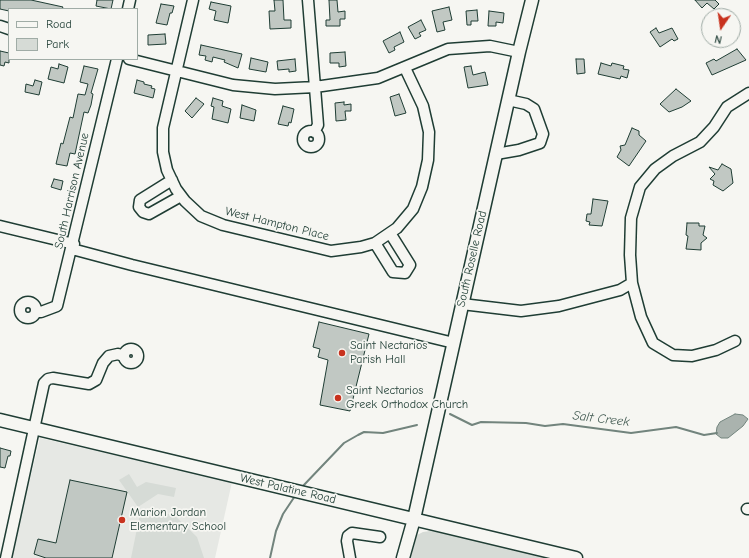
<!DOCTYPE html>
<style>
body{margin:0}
#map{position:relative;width:749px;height:558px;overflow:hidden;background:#f6f6f2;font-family:"Comic Neue",sans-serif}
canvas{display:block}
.legend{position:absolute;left:8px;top:8px;width:130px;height:52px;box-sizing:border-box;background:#f6f6f2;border:1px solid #a0aca6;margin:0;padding:5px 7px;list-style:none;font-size:12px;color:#1f3d34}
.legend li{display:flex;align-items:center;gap:8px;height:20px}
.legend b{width:20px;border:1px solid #a0aca6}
.north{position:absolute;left:701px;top:8px;width:40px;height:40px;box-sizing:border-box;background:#f6f6f2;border:1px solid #a0aca6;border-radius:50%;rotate:193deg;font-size:11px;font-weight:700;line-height:16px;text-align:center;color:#1f3d34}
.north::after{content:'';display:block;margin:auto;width:14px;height:18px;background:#c8321e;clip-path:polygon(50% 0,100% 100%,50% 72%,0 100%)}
</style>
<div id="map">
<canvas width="749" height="558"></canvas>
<ul class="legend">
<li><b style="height:5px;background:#f6f6f2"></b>Road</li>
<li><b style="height:11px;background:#d6dbd6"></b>Park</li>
</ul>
<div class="north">N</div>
</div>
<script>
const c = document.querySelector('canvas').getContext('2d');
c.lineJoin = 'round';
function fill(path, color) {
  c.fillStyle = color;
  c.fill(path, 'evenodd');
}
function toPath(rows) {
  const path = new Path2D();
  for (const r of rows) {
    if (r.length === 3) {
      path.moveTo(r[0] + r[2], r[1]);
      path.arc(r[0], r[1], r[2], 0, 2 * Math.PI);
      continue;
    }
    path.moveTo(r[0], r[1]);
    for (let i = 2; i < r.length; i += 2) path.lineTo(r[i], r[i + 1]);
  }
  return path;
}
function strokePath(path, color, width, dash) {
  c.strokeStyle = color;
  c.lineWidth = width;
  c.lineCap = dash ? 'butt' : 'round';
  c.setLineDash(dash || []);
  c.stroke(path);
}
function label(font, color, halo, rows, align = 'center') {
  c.font = font + ' "Comic Neue",sans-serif';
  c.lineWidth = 3.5;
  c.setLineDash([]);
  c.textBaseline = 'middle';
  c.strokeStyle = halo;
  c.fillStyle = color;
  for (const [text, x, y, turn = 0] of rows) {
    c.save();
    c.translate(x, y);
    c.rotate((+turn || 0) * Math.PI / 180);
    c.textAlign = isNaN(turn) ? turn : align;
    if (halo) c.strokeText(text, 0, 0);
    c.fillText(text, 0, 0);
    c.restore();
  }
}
const built = toPath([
 [40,438,232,482,215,558,11,558]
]);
const green = toPath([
 [129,474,137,487,146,482,176,488,174,497,158,494,138,507,119,480],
 [141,509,174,515,197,537,204,558,131,558],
 [430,531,437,532,556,558,411,558,417,535,423,532]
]);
const water = toPath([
 [735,414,743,415,748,419,743,426,728,438,721,438,716,434,717,427,720,422,735,414]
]);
const stream = toPath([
 [450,414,472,425,481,422,526,423,545,426,563,424,631,433,676,427,704,435,717,433],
 [302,487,344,443,358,435,364,432,383,433,417,425],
 [270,558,276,531,283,514,295,496]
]);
const building = toPath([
 [0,0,31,0,63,7,62,9,9,9,9,11,0,9,0,0],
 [97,0,113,0,111,9,96,6,97,0],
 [274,0,283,0,284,20,291,20,291,28,270,29,269,11,275,11,274,0],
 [329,0,337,0,338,12,345,11,345,19,340,19,340,26,326,26,326,20,330,20,329,0],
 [695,0,715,0,719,4,714,9,707,3,702,8,695,0],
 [211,2,231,6,228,23,214,20,216,11,209,9,211,2],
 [161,4,174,6,172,13,170,13,167,25,156,23,161,4],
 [449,7,452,20,443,22,445,30,437,32,432,11,449,7],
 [477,10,478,21,471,21,471,25,467,25,466,11,477,10],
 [489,11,504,13,503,23,496,22,496,26,488,26,489,11],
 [421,20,426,30,419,33,421,36,415,39,408,27,421,20],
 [656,28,659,33,672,28,678,39,674,41,672,39,660,47,650,32,656,28],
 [400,32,404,42,394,47,395,50,389,53,383,41,400,32],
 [165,34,166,44,148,45,148,35,165,34],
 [201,45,242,54,238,68,224,62,225,60,213,57,212,62,205,60,206,56,199,55,201,45],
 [737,49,746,60,712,75,706,63,714,59,716,61,737,49],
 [0,51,9,53,9,63,5,62,4,66,0,65,0,51],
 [345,52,346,66,339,67,339,63,330,63,330,53,345,52],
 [251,58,268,62,266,72,249,69,251,58],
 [295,59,296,71,289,72,289,69,278,70,277,61,295,59],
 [576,59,584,59,585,73,577,74,576,59],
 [601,63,611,66,612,63,624,66,623,69,629,70,627,78,621,76,620,79,598,74,601,63],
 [59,64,68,67,64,83,48,79,51,67,58,69,59,64],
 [84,66,98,69,91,93,93,94,91,105,88,113,84,112,75,154,70,153,67,166,56,164,61,143,63,144,70,117,73,118,78,94,85,95,88,84,80,82,84,66],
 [471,66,473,75,485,72,488,85,468,88,464,67,471,66],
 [35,80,42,82,39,95,25,92,26,84,33,86,35,80],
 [137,80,144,82,144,84,152,86,151,88,155,89,153,98,134,93,137,80],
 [676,89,691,101,682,107,669,112,660,104,676,89],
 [399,94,406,113,395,116,390,97,399,94],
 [196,98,204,104,192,118,185,111,196,98],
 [213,98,223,101,222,106,231,109,228,123,212,119,214,107,211,106,213,98],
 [344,102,344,105,351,104,351,111,345,111,346,120,336,121,335,103,344,102],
 [242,105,256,110,254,121,240,118,242,105],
 [283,106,294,109,291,123,289,122,288,126,278,124,283,106],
 [632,128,639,131,639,135,646,141,629,166,617,157,621,150,620,146,625,145,632,128],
 [722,164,731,169,733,183,723,191,713,185,714,181,710,179,715,174,709,167,718,170,722,164],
 [54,179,63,181,61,190,51,187,54,179],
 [593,199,608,201,602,226,589,225,590,222,586,221,587,214,591,214,593,199],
 [687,223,699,223,699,226,705,226,703,235,707,238,701,243,701,250,686,249,688,236,686,235,687,223],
 [319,322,369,334,350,411,320,405,328,360,318,357,320,349,313,347,319,322],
 [0,448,11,451,10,456,8,456,5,468,0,467,0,448],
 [70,480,127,492,112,558,46,558,34,554,38,539,56,543,70,480]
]);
const minor = toPath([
 [193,0,163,128,163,152,167,170,176,189,185,201,201,216,223,225,331,251,361,247,375,243,397,228,413,209,422,187,428,160,429,132,423,106,405,68],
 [308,0,318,125,314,132],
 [128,9,130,0],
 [0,26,9,29],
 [129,59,233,85,275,89,315,87,378,78,448,49,490,46,519,52],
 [311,139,8],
 [496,154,519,150,540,143,543,134,534,109,526,104,508,100],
 [172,180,140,200,139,207,143,212,149,214,181,196],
 [0,226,74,244],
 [375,243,393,272,405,273,410,265,390,233],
 [72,249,132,265,454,343],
 [632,283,641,317,653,343,673,355,692,356,716,350,735,341],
 [28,310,8],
 [462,304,521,311,559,306,620,290,632,283,630,255,631,218,640,187,655,169,673,156,700,142,714,127,727,107,749,93],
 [36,312,41,312,57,306,117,59],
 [131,356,7],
 [747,509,749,509],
 [6,558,44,383,48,379,53,378,89,384,96,380,103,363,109,356,118,354,123,356],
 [350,558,347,541,348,536,352,533,380,537]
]);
const major = toPath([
 [0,420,576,558],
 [403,558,414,519,519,52,532,0]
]);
const markers = [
 [342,353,4,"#c8321e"],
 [338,398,4,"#c8321e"],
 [122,520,4,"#c8321e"]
];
const streetNames = [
 ["South Harrison Avenue",72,191,-77],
 ["West Hampton Place",277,224,14],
 ["South Roselle Road",472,259,-77],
 ["West Palatine Road",288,489,13]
];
const poiNames = [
 ["Saint Nectarios",350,346],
 ["Parish Hall",350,360],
 ["Saint Nectarios",346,391],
 ["Greek Orthodox Church",346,405],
 ["Marion Jordan",130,513],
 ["Elementary School",130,527]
];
const waterNames = [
 ["Salt Creek",601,419,7]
];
fill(built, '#e6e8e4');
fill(green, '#d6dbd6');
fill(water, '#aab3ae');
strokePath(water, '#72847d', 1);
strokePath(stream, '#72847d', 2);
fill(building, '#c1c8c3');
strokePath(building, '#1f3d34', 1);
strokePath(minor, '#1f3d34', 13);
strokePath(major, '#1f3d34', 15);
strokePath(minor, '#f6f6f2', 10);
strokePath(major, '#f6f6f2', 12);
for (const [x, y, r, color] of markers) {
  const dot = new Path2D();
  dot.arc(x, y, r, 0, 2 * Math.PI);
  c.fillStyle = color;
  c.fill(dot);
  strokePath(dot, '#f6f6f2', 1.5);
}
label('12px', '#1f3d34', '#f6f6f2', streetNames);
label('12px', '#1f3d34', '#f6f6f2', poiNames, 'left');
label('italic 13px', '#425a52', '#f6f6f2', waterNames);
</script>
